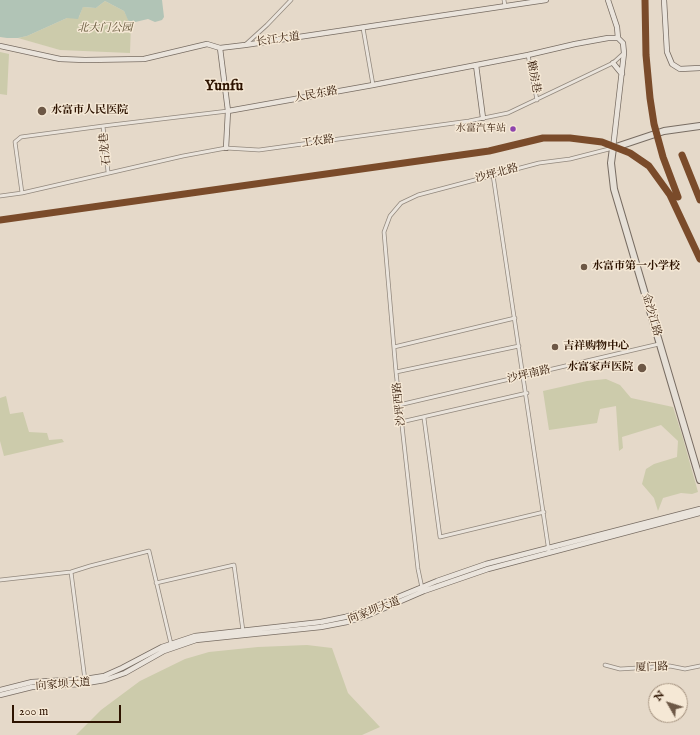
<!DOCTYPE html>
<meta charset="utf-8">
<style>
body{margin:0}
#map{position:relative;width:700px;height:735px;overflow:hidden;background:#e5d9c9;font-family:"IM FELL English",serif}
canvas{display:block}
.north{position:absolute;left:648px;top:683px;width:40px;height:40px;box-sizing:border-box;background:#f5e8d5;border:1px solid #a59380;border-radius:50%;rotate:309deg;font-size:11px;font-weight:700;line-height:16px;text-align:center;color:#2d1300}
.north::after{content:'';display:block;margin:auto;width:14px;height:18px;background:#6d5846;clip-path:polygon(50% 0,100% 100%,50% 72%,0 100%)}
.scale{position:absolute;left:12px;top:705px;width:109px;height:18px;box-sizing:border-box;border:2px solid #2d1300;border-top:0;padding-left:5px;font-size:12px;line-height:14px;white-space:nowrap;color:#2d1300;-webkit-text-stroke:3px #f5e8d5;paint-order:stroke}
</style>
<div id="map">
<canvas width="700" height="735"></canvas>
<div class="north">N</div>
<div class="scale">200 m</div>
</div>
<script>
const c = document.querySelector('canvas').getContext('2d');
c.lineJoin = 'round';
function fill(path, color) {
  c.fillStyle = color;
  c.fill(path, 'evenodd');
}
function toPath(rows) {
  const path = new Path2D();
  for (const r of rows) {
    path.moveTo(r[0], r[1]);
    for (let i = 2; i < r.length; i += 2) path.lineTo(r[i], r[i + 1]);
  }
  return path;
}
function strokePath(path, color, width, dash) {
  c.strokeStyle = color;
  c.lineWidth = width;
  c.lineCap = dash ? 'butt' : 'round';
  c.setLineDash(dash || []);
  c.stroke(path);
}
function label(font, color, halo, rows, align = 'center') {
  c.font = font + ' "IM FELL English","Noto Serif SC",serif';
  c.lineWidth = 3;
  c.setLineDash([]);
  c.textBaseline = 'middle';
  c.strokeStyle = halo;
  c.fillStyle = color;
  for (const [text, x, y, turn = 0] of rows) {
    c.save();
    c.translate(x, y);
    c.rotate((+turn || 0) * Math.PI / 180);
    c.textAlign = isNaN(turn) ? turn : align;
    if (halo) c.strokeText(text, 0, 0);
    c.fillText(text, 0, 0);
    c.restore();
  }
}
const green = toPath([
 [105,1,124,11,129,21,131,23,130,53,60,50,18,38,27,36,67,18,79,17,82,9,83,7,96,8],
 [0,52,9,54,7,95,0,94],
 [606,379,620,385,631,398,673,407,682,435,698,492,692,494,681,493,663,498,658,511,654,498,642,484,646,469,654,464,677,457,678,441,661,425,622,437,623,448,619,451,616,406,600,409,597,423,549,430,543,391,587,381],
 [6,396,10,414,23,412,29,432,47,433,49,440,62,439,64,442,4,456,0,441,0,398],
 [307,645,332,648,348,693,380,727,362,735,76,735,101,710,140,681,185,659,209,652,258,647]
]);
const water = toPath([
 [0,0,162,0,164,17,162,20,155,22,148,19,131,23,128,20,124,11,105,1,96,8,83,7,78,19,67,18,27,36,18,38,7,38,0,37]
]);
const street = toPath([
 [504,0,505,6],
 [363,28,373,85],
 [245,45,267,25,291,0],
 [528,55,537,100],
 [103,126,108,172],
 [493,175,549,552],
 [22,193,15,142,21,137,103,126,228,111],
 [0,196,22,193,183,156,226,148,259,150,469,121,508,113,613,63,624,53],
 [394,347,515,318],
 [396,372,519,346],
 [399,405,659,344],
 [424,418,440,537,544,512],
 [401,422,527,393],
 [71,572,85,680],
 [0,580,71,572,90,566,149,551,171,644],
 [156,583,234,565,243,631],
 [422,588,418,569,396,372,384,232,390,216,401,203,418,195,539,163,570,159,613,148],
 [605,665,620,669,670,666,685,669,700,666]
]);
const secondary = toPath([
 [608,0,617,27,618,38],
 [664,0,667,52,672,64,680,69,700,68],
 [0,46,60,59,85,60,144,59,207,44,220,48,245,45,546,0],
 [220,48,228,111,226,148],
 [613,63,622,74],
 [476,65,483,118],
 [228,111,373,85,528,55,575,44,608,38,618,38],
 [613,148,624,53,623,43,618,38],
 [0,690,32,682,85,679,104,676,122,668,162,647,195,636,321,622,345,617,364,611,437,581,486,564,700,509],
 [0,695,32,687,81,684,105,680,125,673,164,651,196,640,321,627,347,622,366,616,424,591,488,569,700,513]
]);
const highway = toPath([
 [700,126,664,131,613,148,611,163,614,189,700,480]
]);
const rail1 = toPath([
 [645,0,646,55,650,98,654,124,663,157,678,197],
 [682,155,700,200],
 [0,220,489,151,543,138,570,138,602,142,630,153,649,166,670,195,700,259]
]);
const markers = [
 [42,111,5,"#6d5846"],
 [513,129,3.5,"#8e44ad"],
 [584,267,4,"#6d5846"],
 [555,347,4,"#6d5846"],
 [642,368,5,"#6d5846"]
];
const busNames = [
 ["水富汽车站",506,129]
];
const parkNames = [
 ["北大门公园",105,29]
];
const streetNames = [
 ["长江大道",278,40,-8],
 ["糖房巷",533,77,79],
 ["人民东路",316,95,-10],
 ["工农路",318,142,-8],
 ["石龙巷",106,149,-96],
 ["沙坪北路",497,174,-15],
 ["金沙江路",651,315,74],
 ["沙坪南路",529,375,-13],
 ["沙坪西路",400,404,-96],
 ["向家坝大道",374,611,-21],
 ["厦门路",652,668,-2],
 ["向家坝大道",63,685,-4]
];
const poiNames = [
 ["水富市人民医院",51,111],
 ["水富市第一小学校",592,267],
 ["吉祥购物中心",563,347],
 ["水富家声医院",633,368,"right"]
];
const districtNames = [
 ["Yunfu",224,87]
];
fill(green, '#cccbab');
fill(water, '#b1c4b6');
strokePath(street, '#92887d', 4.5);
strokePath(secondary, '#786d63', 6);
strokePath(highway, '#786d63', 8);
strokePath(street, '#eae4dc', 3);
strokePath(secondary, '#eae4dc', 4.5);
strokePath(highway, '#e6e0d7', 6);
strokePath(rail1, '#7a4b2a', 7);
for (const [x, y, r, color] of markers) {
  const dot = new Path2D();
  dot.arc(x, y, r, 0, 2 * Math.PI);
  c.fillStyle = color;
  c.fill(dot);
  strokePath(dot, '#f5e8d5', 1.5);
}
label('10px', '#2d1300', '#f5e8d5', busNames, 'right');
label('italic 11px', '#5e5033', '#f5e8d5', parkNames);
label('11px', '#2d1300', '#f5e8d5', streetNames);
label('bold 11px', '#2d1300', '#f5e8d5', poiNames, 'left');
label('bold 15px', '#2d1300', '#f5e8d5', districtNames);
</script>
